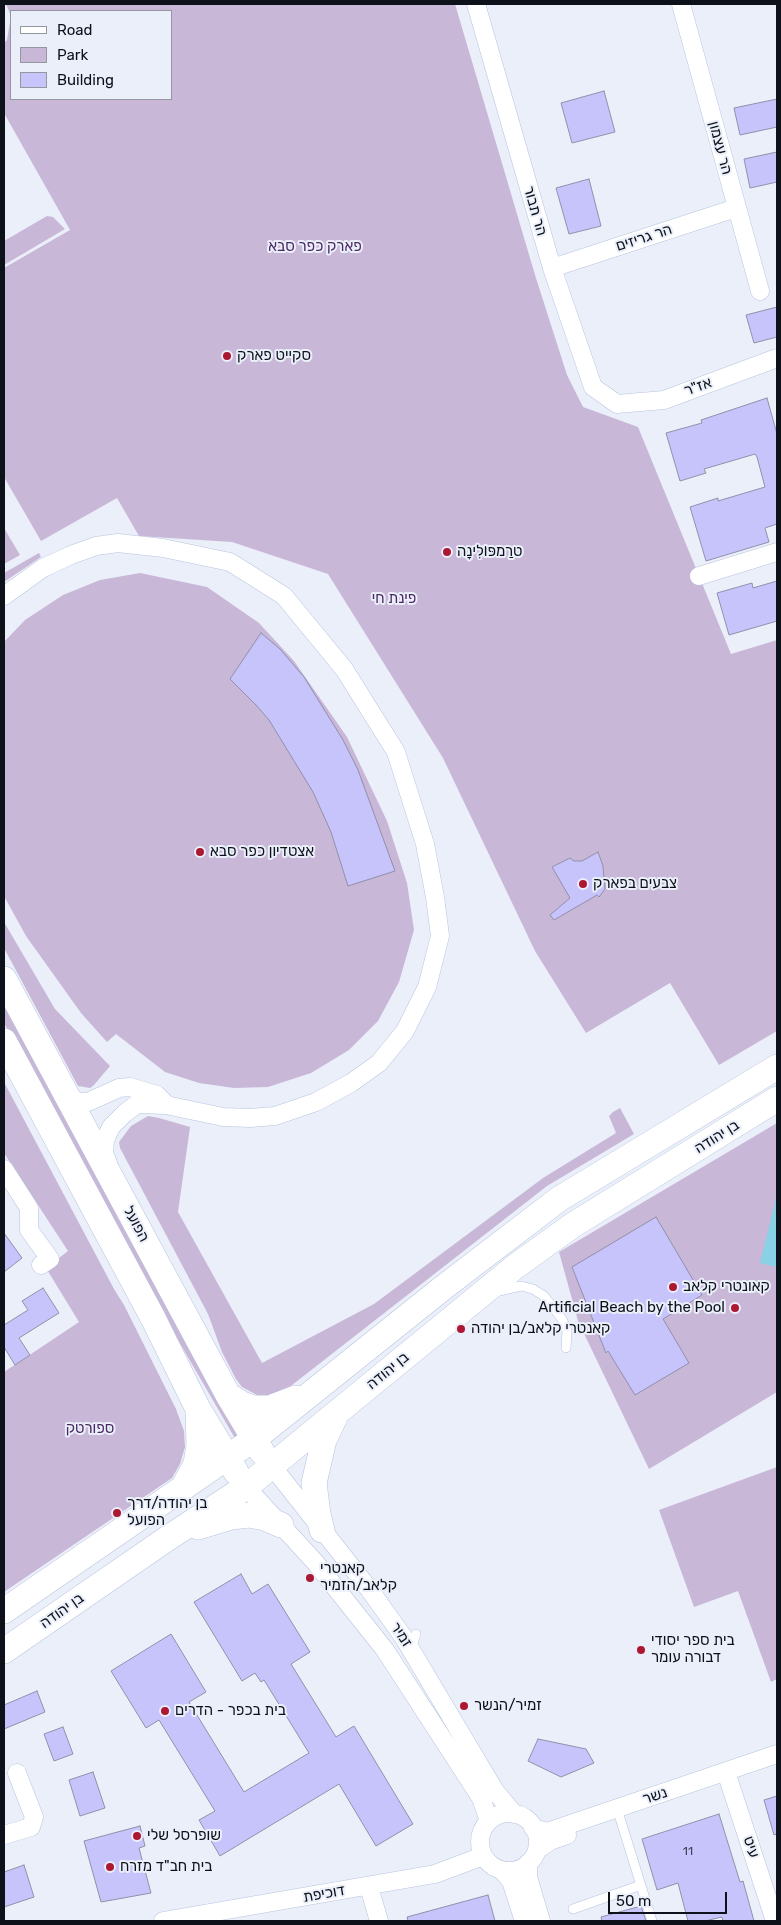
<!DOCTYPE html>
<meta charset="utf-8">
<style>
body{margin:0}
#map{position:relative;width:781px;height:1925px;overflow:hidden;background:#eaeffa;font-family:Rubik,sans-serif}
canvas{display:block}
.frame{position:absolute;inset:0;border:5px solid #0d121a;pointer-events:none}
.legend{position:absolute;left:10px;top:10px;width:162px;height:90px;box-sizing:border-box;background:#eaeffa;border:1px solid #9297a0;margin:0;padding:6px 9px;list-style:none;font-size:15px;color:#0d121a}
.legend li{display:flex;align-items:center;gap:10px;height:25px}
.legend b{width:25px;border:1px solid #9297a0}
.scale{position:absolute;left:608px;top:1892px;width:119px;height:22px;box-sizing:border-box;border:2px solid #0d121a;border-top:0;padding-left:6px;font-size:15px;line-height:18px;white-space:nowrap;color:#0d121a;-webkit-text-stroke:4px #eaeffa;paint-order:stroke}
</style>
<div id="map">
<canvas width="781" height="1925"></canvas>
<div class="frame"></div>
<ul class="legend">
<li><b style="height:6px;background:#fff"></b>Road</li>
<li><b style="height:14px;background:#c9b7d8"></b>Park</li>
<li><b style="height:14px;background:#c7c4fc"></b>Building</li>
</ul>
<div class="scale">50 m</div>
</div>
<script>
const c = document.querySelector('canvas').getContext('2d');
c.lineJoin = 'round';
function fill(path, color) {
  c.fillStyle = color;
  c.fill(path, 'evenodd');
}
function toPath(rows) {
  const path = new Path2D();
  for (const r of rows) {
    if (r.length === 3) {
      path.moveTo(r[0] + r[2], r[1]);
      path.arc(r[0], r[1], r[2], 0, 2 * Math.PI);
      continue;
    }
    path.moveTo(r[0], r[1]);
    for (let i = 2; i < r.length; i += 2) path.lineTo(r[i], r[i + 1]);
  }
  return path;
}
function strokePath(path, color, width, dash) {
  c.strokeStyle = color;
  c.lineWidth = width;
  c.lineCap = dash ? 'butt' : 'round';
  c.setLineDash(dash || []);
  c.stroke(path);
}
function label(font, color, halo, rows, align = 'center') {
  c.font = font + ' Rubik,Heebo,sans-serif';
  c.lineWidth = 4;
  c.setLineDash([]);
  c.textBaseline = 'middle';
  c.strokeStyle = halo;
  c.fillStyle = color;
  for (const [text, x, y, turn = 0] of rows) {
    c.save();
    c.translate(x, y);
    c.rotate((+turn || 0) * Math.PI / 180);
    c.textAlign = isNaN(turn) ? turn : align;
    if (halo) c.strokeText(text, 0, 0);
    c.fillText(text, 0, 0);
    c.restore();
  }
}
const green = toPath([
 [6,4,455,4,535,275,567,375,583,407,638,427,731,654,777,640,777,1031,719,1065,670,983,586,1033,535,951,443,758,328,574,232,542,139,536,117,498,41,541,4,477,4,268,70,230,4,113,4,43,7,40,11,16],
 [11,11,171,11,171,99,11,99],
 [47,216,53,217,65,229,4,265,4,241],
 [4,528,20,555,4,564],
 [39,553,41,557,4,582,4,573],
 [140,573,207,587,259,623,294,661,347,737,387,821,407,883,414,930,399,982,378,1021,349,1050,311,1073,268,1087,234,1088,199,1083,165,1072,116,1034,107,1042,81,1013,26,936,4,896,4,642,25,620,63,595,100,580],
 [4,922,55,1009,110,1066,94,1085,90,1088,78,1086,4,948],
 [4,999,242,1437,236,1440,131,1259,4,1023],
 [4,1082,114,1289,124,1305,176,1409,184,1431,185,1447,180,1464,172,1478,4,1592,4,1372,79,1322,46,1268,68,1251,4,1153],
 [620,1108,634,1134,547,1186,278,1396,259,1396,242,1387,236,1379,222,1352,208,1314,120,1148,119,1142,131,1126,148,1116,159,1118,190,1127,178,1212,262,1363,374,1304,543,1178,616,1133,609,1116,613,1112],
 [777,1123,777,1392,649,1469,578,1321,559,1252],
 [777,1467,777,1679,771,1682,738,1591,694,1607,659,1510]
]);
const water = toPath([
 [777,1195,777,1267,760,1263]
]);
const building = toPath([
 [604,91,615,132,572,143,561,103,604,91],
 [777,99,777,127,740,135,734,108,777,99],
 [777,152,777,182,750,188,744,159,777,152],
 [589,179,601,226,569,234,556,188,589,179],
 [777,307,777,337,754,343,746,315,777,307],
 [767,398,777,434,777,524,765,528,769,542,706,561,690,507,718,498,718,501,765,487,757,457,755,454,704,469,706,473,680,481,666,433,702,423,701,420,767,398],
 [777,581,777,621,729,635,717,593,752,583,753,588,777,581],
 [261,633,280,649,304,677,343,740,358,770,395,871,348,886,331,832,313,792,269,720,256,705,230,679,261,633],
 [598,852,603,866,605,889,599,897,597,895,554,920,550,915,570,898,552,867,570,858,574,861,582,861,598,852],
 [656,1217,702,1295,663,1319,689,1363,635,1395,608,1351,606,1353,572,1267,656,1217],
 [4,1233,22,1258,4,1272,4,1233],
 [43,1288,59,1313,19,1338,30,1355,15,1365,4,1347,4,1325,28,1310,22,1301,43,1288],
 [241,1574,252,1594,268,1584,310,1652,291,1664,336,1737,354,1726,413,1824,376,1846,339,1784,220,1856,199,1820,215,1811,159,1720,146,1728,111,1671,171,1634,206,1692,189,1702,244,1792,309,1753,264,1680,261,1682,255,1673,242,1681,194,1602,241,1574],
 [37,1691,45,1712,4,1729,4,1705,37,1691],
 [63,1727,73,1754,54,1761,44,1734,63,1727],
 [538,1739,586,1749,594,1763,561,1777,528,1761,538,1739],
 [93,1772,105,1808,80,1816,69,1780,93,1772],
 [777,1796,777,1834,774,1835,764,1800,777,1796],
 [719,1814,740,1882,743,1881,754,1921,723,1921,722,1917,705,1921,688,1921,678,1883,657,1890,642,1839,719,1814],
 [140,1826,145,1846,139,1848,151,1893,101,1902,84,1841,140,1826],
 [24,1865,34,1897,4,1907,4,1872,24,1865],
 [488,1895,495,1921,408,1921,407,1917,488,1895],
 [641,1906,646,1921,602,1921,601,1917,641,1906]
]);
const lane = toPath([
 [499,1291,521,1286,533,1289,544,1296,562,1319,567,1331,566,1348],
 [411,1649,416,1634],
 [620,1818,652,1921],
 [573,1909,641,1885]
]);
const street = toPath([
 [476,4,552,268,593,387,617,404,664,400,777,358],
 [681,4,760,291],
 [552,268,736,208],
 [699,576,777,552],
 [4,596,43,568,71,555,96,546,118,543,163,548,230,562,284,596,344,669,396,752,425,844,435,897,440,936,427,987,405,1031,379,1063,351,1083,316,1102,275,1116,250,1118,223,1117,166,1105,137,1104,125,1113,111,1127,105,1140,104,1153,108,1163],
 [64,1091,71,1098,79,1102,88,1102,119,1088,130,1087,157,1095,164,1102],
 [4,1169,29,1208,29,1230,50,1259,41,1265],
 [272,1466,369,1589,404,1638,495,1791,514,1814],
 [246,1487,315,1562,385,1650,481,1798,489,1821],
 [726,1772,775,1921],
 [509,1842,29],
 [533,1828,547,1832,777,1754],
 [4,1835,31,1827,34,1817,17,1773],
 [537,1850,550,1841,567,1835],
 [528,1863,528,1877,541,1921],
 [502,1870,511,1881,524,1921],
 [369,1887,379,1921],
 [163,1921,435,1874,483,1856]
]);
const secondary = toPath([
 [4,979,228,1395,262,1452],
 [4,1041,153,1318,197,1407,236,1472],
 [228,1395,242,1404,254,1408,270,1408,296,1398],
 [183,1488,196,1464,199,1445,198,1412],
 [198,1527,231,1517,249,1515,265,1518,281,1525],
 [322,1530,318,1514,314,1483,324,1440,335,1417],
 [4,1611,254,1439,444,1287,559,1199,777,1067],
 [4,1651,168,1538,246,1487,516,1266,573,1225,777,1099]
]);
const markers = [
 [227,356,5,"#ac1732"],
 [447,552,5,"#ac1732"],
 [200,852,5,"#ac1732"],
 [583,884,5,"#ac1732"],
 [673,1287,5,"#ac1732"],
 [735,1308,5,"#ac1732"],
 [461,1329,5,"#ac1732"],
 [117,1513,5,"#ac1732"],
 [310,1578,5,"#ac1732"],
 [641,1650,5,"#ac1732"],
 [464,1706,5,"#ac1732"],
 [165,1711,5,"#ac1732"],
 [137,1836,5,"#ac1732"],
 [110,1867,5,"#ac1732"]
];
const numberNames = [
 ["11",688,1852]
];
const streetNames = [
 ["הר עצמון",720,148,75],
 ["הר תבור",535,211,74],
 ["הר גריזים",644,238,-18],
 ["אז\"ר",698,387,-20],
 ["בן יהודה",717,1137,-32],
 ["הפועל",136,1224,62],
 ["בן יהודה",388,1371,-39],
 ["בן יהודה",62,1611,-35],
 ["זמיר",401,1635,56],
 ["נשר",655,1796,-18],
 ["עיט",751,1847,72],
 ["דוכיפת",324,1894,-10]
];
const parkNames = [
 ["פארק כפר סבא",315,247],
 ["פינת חי",394,599],
 ["ספורטק",90,1429]
];
const poiNames = [
 ["סקייט פארק",237,356],
 ["טרַמפּוֹלִינָה",457,552],
 ["אצטדיון כפר סבא",210,852],
 ["צבעים בפארק",593,884],
 ["קאונטרי קלאב",683,1287],
 ["Artificial Beach by the Pool",725,1308,"right"],
 ["קאנטרי קלאב/בן יהודה",471,1329],
 ["בן יהודה/דרך",127,1504],
 ["הפועל",127,1521],
 ["קאנטרי",320,1569],
 ["קלאב/הזמיר",320,1586],
 ["בית ספר יסודי",651,1641],
 ["דבורה עומר",651,1658],
 ["זמיר/הנשר",474,1706],
 ["בית בכפר - הדרים",175,1711],
 ["שופרסל שלי",147,1836],
 ["בית חב\"ד מזרח",120,1867]
];
fill(green, '#c9b7d8');
fill(water, '#89d1e5');
fill(building, '#c7c4fc');
strokePath(building, '#9090aa', 1);
strokePath(lane, '#b7c4de', 10);
strokePath(street, '#b7c4de', 19);
strokePath(secondary, '#b7c4de', 26);
strokePath(lane, '#fff', 9);
strokePath(street, '#fff', 18);
strokePath(secondary, '#fff', 25);
for (const [x, y, r, color] of markers) {
  const dot = new Path2D();
  dot.arc(x, y, r, 0, 2 * Math.PI);
  c.fillStyle = color;
  c.fill(dot);
  strokePath(dot, '#eaeffa', 2);
}
label('12px', '#3c3e52', null, numberNames);
label('15px', '#0d121a', '#eaeffa', streetNames);
label('15px', '#4c2864', '#eaeffa', parkNames);
label('15px', '#0d121a', '#eaeffa', poiNames, 'left');
</script>
